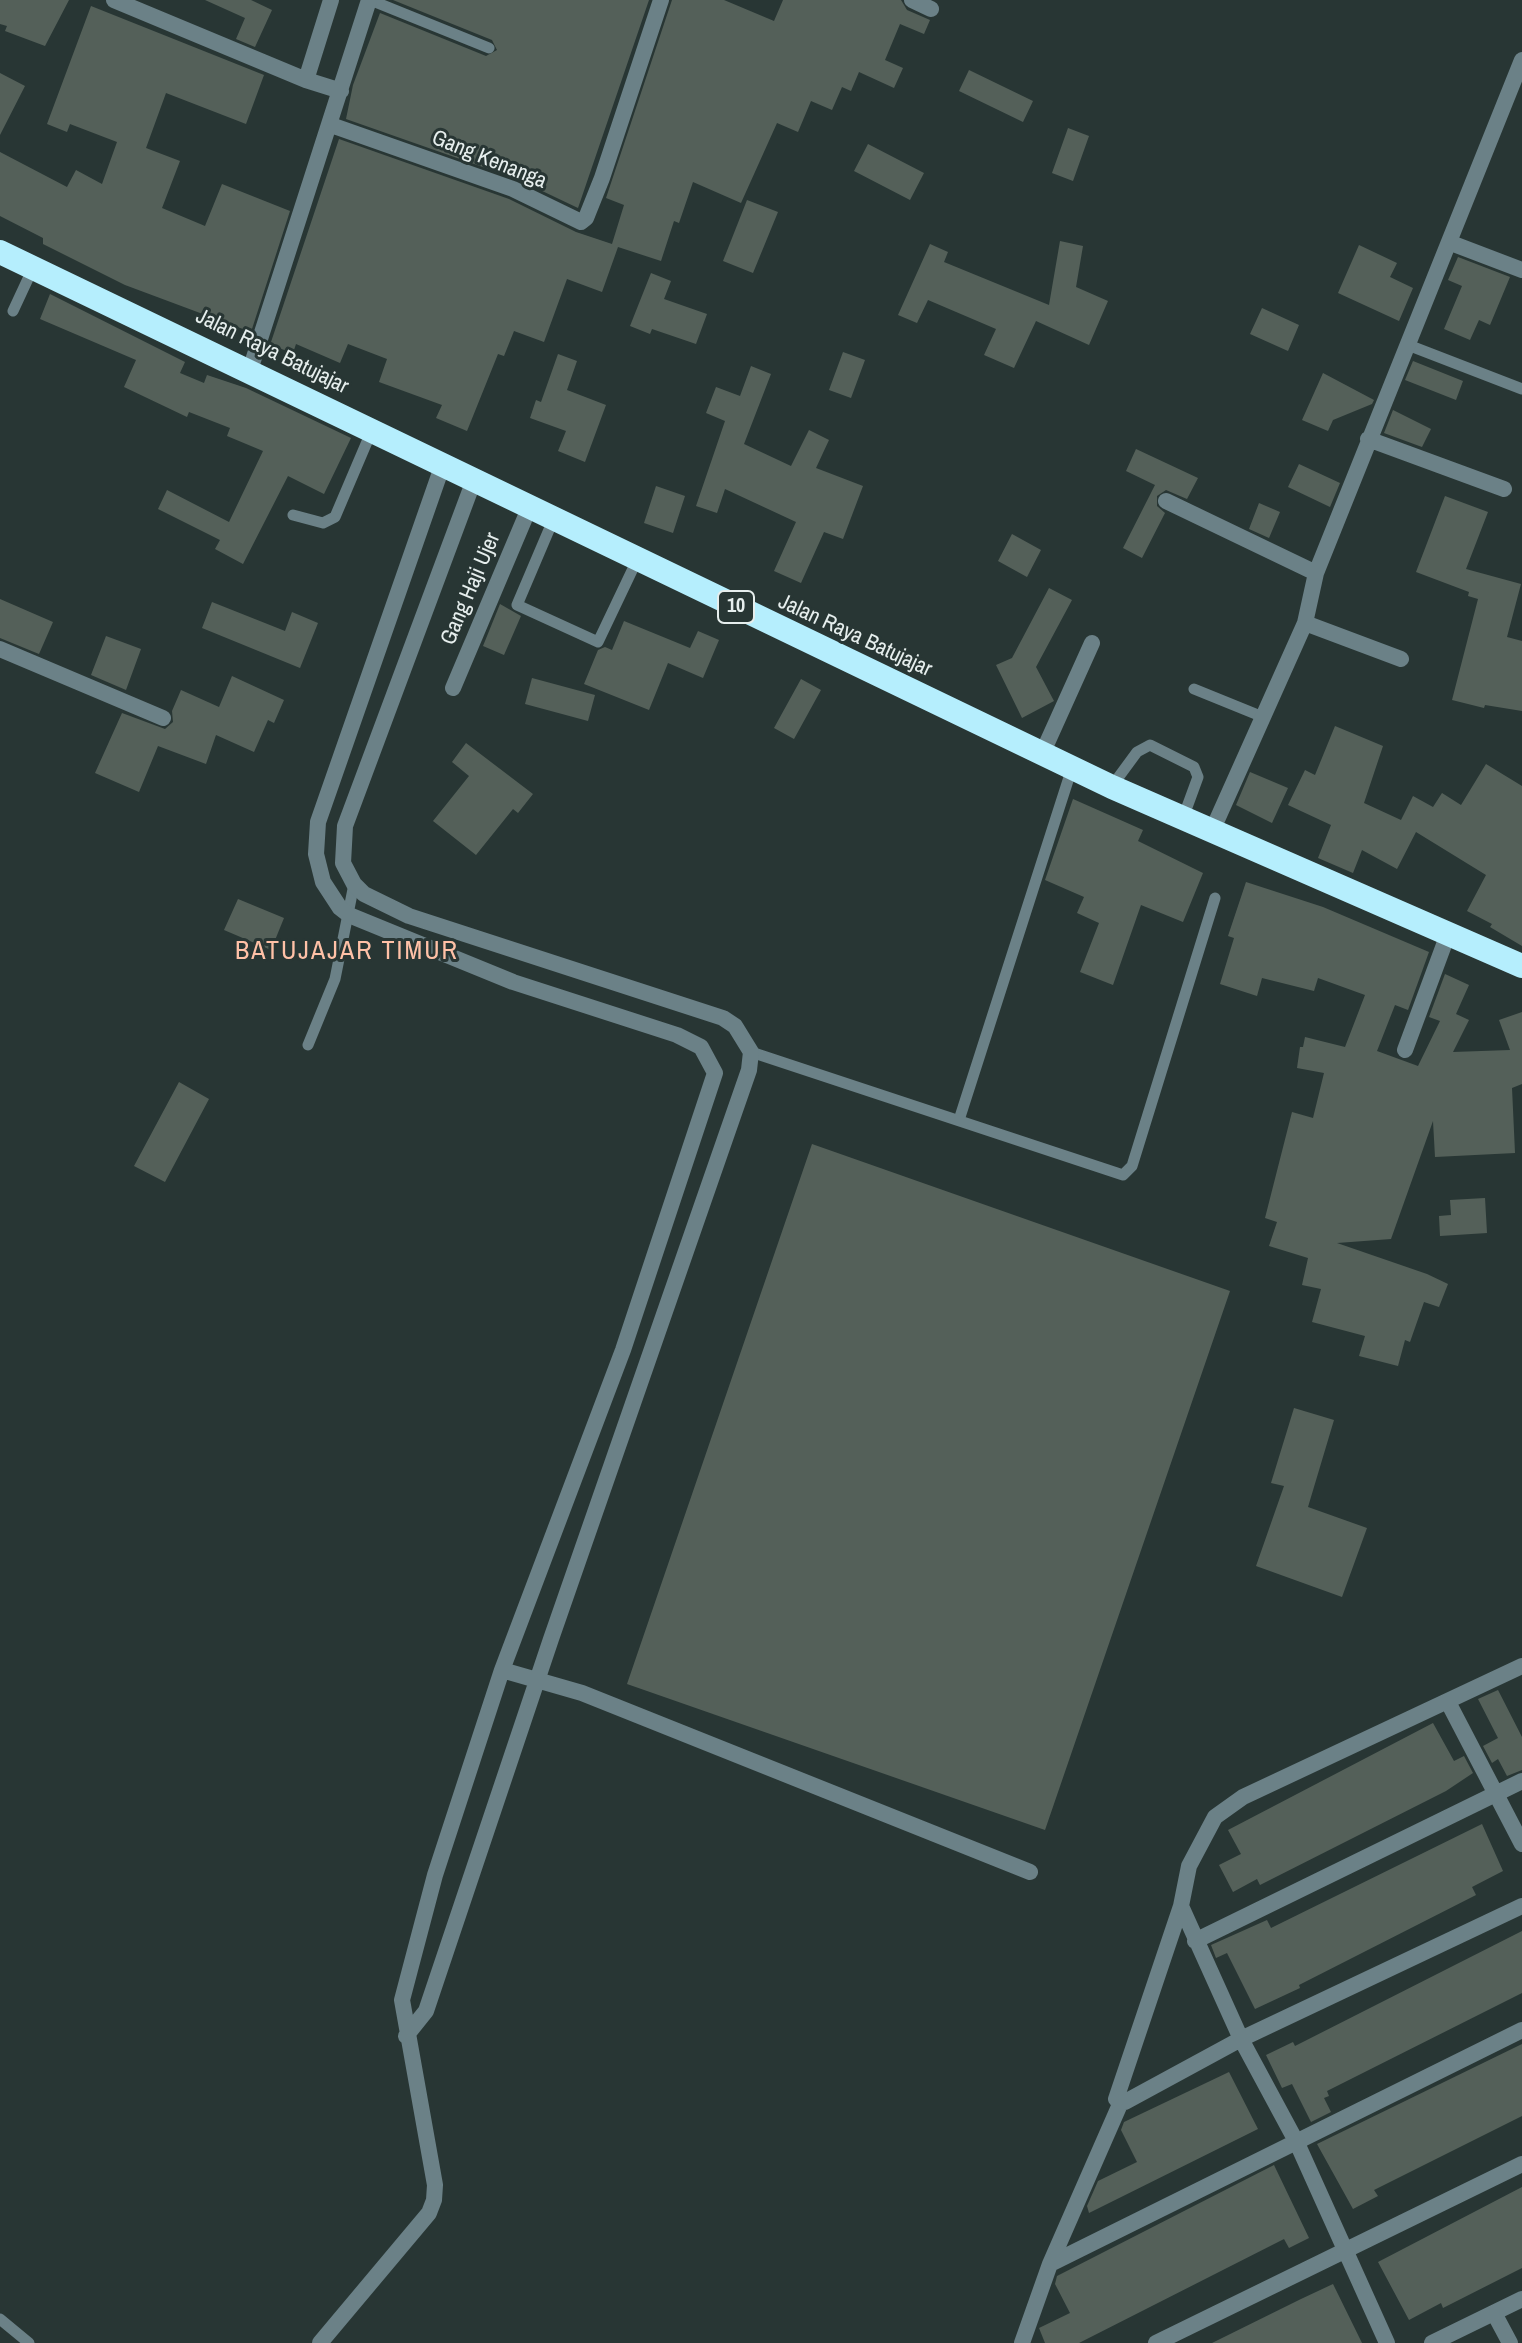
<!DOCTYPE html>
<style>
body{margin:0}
canvas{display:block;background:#283634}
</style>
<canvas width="1522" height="2343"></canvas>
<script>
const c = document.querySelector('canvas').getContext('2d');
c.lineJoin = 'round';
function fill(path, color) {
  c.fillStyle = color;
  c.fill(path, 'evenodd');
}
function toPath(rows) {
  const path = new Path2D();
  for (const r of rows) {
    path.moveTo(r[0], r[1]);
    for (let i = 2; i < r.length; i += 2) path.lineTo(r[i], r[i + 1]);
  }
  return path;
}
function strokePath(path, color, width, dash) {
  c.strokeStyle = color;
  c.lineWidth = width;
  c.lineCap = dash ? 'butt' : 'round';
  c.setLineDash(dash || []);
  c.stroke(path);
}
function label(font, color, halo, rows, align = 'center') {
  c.font = font + ' "Archivo Narrow",sans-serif';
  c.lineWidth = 6;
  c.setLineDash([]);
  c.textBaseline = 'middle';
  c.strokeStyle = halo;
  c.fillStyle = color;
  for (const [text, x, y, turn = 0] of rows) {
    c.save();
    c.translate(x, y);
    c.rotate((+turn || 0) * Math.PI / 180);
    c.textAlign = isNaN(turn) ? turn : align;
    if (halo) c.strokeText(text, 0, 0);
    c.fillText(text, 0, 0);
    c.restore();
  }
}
const building = toPath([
 [0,0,69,0,45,46,5,31,7,26,0,24],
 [205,0,251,0,272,10,255,47,236,39,245,18],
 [393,0,649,0,578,208,517,179,346,119,353,85,380,13,486,56,497,50,492,40],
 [672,0,724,0,774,21,783,0,901,0,907,10,930,20,924,34,900,24,885,60,903,68,894,88,859,72,851,91,842,87,832,110,811,101,798,132,777,123,741,203,693,182,679,223,674,221,661,261,618,247,602,292,567,279,544,342,514,331,504,356,498,354,467,431,436,418,442,405,379,382,387,359,348,344,340,363,296,344,293,353,270,345,339,139,509,199,576,232,612,244,624,205,606,198],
 [91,6,264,75,246,124,166,93,146,148,180,161,162,208,205,226,222,184,290,211,251,332,125,285,43,244,43,238,0,216,0,152,67,187,76,170,102,184,117,142,70,124,67,132,47,124],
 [969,70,1033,101,1023,122,959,91],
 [0,73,25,86,0,135],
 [1068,128,1089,136,1073,181,1052,173],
 [868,144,924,173,910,200,854,171],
 [747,200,778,212,753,273,723,261],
 [1060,241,1083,246,1076,287,1108,301,1089,345,1036,321,1014,368,984,355,996,329,928,300,917,323,898,315,930,244,948,252,944,262,1049,305],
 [1359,245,1397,263,1390,277,1413,288,1399,321,1338,293],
 [1458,257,1510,277,1490,325,1479,320,1470,340,1444,329,1462,286,1448,280],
 [651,273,671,281,664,299,707,314,696,344,652,329,650,334,630,326],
 [50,294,185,362,180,373,204,383,207,375,246,388,351,438,324,494,288,476,243,564,215,549,220,540,158,509,167,490,229,522,263,451,227,436,230,428,189,412,187,417,124,387,136,360,40,319],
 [1262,308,1299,325,1288,351,1250,334],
 [843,352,865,360,851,398,829,390],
 [558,354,577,361,567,390,606,405,585,462,558,451,566,431,530,418,536,400,541,402],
 [1413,361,1463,381,1456,400,1405,380],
 [751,366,771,374,744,444,791,466,809,430,829,440,816,468,863,486,843,539,824,532,801,583,774,571,796,522,725,489,717,513,696,506,725,421,706,413,716,387,740,396],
 [1323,373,1374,400,1372,404,1333,420,1328,431,1302,420],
 [1393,410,1431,429,1422,447,1384,433],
 [1136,449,1198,478,1187,499,1166,490,1157,496,1157,506,1165,513,1142,558,1123,548,1155,485,1126,471],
 [1299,464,1340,483,1330,507,1288,487],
 [656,486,685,496,673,533,644,523],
 [1445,496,1488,512,1466,569,1521,584,1507,637,1522,641,1522,711,1485,705,1484,708,1452,700,1478,599,1468,596,1469,592,1416,572],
 [1259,503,1280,512,1269,538,1249,529],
 [1012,534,1041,550,1027,577,998,561],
 [1049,588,1072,600,1036,667,1054,701,1022,718,996,665,1012,658],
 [0,599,53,622,39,654,0,638],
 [212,602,285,631,292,612,318,623,300,668,202,628],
 [500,604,521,616,504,655,483,646],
 [624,621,690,648,698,631,719,640,703,678,668,663,649,710,584,684,598,650,605,647,612,650],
 [106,636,141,649,126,690,91,675],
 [232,676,284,700,274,723,268,720,254,752,216,735,206,764,158,746,139,792,95,773,122,713,165,729,173,722,172,711,181,690,219,707],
 [532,678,595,695,588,721,525,704],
 [801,679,821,690,794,739,774,728],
 [1335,726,1383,746,1364,803,1401,820,1413,796,1433,807,1442,793,1461,805,1486,764,1522,786,1522,946,1490,927,1492,924,1467,911,1486,875,1416,832,1397,869,1362,850,1353,873,1318,858,1331,825,1288,805,1305,770,1315,775],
 [466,743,533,794,518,813,513,809,476,855,433,821,469,776,452,762],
 [1250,772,1288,788,1272,823,1236,805],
 [1073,799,1143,830,1138,841,1203,873,1183,922,1141,905,1113,985,1080,972,1099,923,1077,913,1084,897,1045,880],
 [1246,882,1323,907,1429,952,1408,1010,1395,1005,1377,1051,1418,1066,1440,1021,1429,1017,1445,974,1469,985,1456,1014,1469,1020,1453,1052,1510,1050,1499,1020,1522,1012,1522,1084,1512,1088,1515,1153,1435,1157,1433,1121,1391,1239,1337,1243,1427,1274,1448,1284,1439,1307,1424,1302,1410,1342,1405,1340,1398,1366,1359,1356,1365,1336,1312,1322,1321,1289,1302,1285,1308,1258,1269,1246,1277,1222,1265,1218,1292,1112,1313,1118,1324,1073,1297,1068,1300,1047,1303,1047,1305,1037,1345,1047,1365,995,1318,978,1314,991,1262,978,1257,996,1220,984,1234,938,1228,936],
 [238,899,284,918,271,950,224,930],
 [179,1082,209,1099,165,1182,134,1166],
 [812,1144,1230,1291,1045,1830,627,1684],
 [1485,1198,1487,1233,1440,1236,1439,1216,1451,1215,1450,1200],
 [1294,1408,1334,1420,1308,1507,1367,1528,1342,1597,1256,1566,1284,1486,1271,1483],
 [1498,1690,1522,1737,1522,1770,1507,1776,1498,1759,1492,1763,1483,1746,1498,1738,1478,1699],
 [1433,1723,1454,1761,1464,1756,1473,1773,1446,1791,1260,1885,1257,1879,1233,1892,1219,1865,1241,1854,1228,1830],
 [1482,1824,1503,1871,1472,1887,1476,1895,1299,1985,1300,1988,1255,2009,1227,1953,1216,1958,1211,1945,1267,1920,1271,1928],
 [1522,1931,1522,1993,1327,2091,1329,2096,1324,2098,1331,2112,1311,2122,1292,2084,1282,2088,1266,2055,1293,2042,1295,2046],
 [1522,2044,1522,2116,1374,2190,1378,2196,1353,2209,1317,2144],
 [1229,2072,1258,2129,1089,2213,1087,2206,1098,2181,1137,2162,1121,2130,1124,2122],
 [1274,2165,1309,2238,1289,2248,1284,2239,1079,2343,1045,2343,1039,2328,1070,2313,1055,2284,1057,2276],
 [1522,2187,1522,2268,1443,2308,1441,2303,1409,2320,1378,2262],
 [1333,2284,1362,2343,1212,2343,1301,2299]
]);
const lane = toPath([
 [370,0,489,48],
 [13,311,33,268],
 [1408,345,1522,389],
 [293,515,323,523,335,517,372,430],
 [554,518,517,605,598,642,638,558],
 [1194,689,1263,717],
 [1112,786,1137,752,1150,745,1194,767,1198,777,1183,818],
 [308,1045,335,979,354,884],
 [751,1052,1123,1175,1132,1166,1215,898],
 [959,1120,1072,768],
 [0,2319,29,2343]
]);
const street = toPath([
 [114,0,306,80,341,91],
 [912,0,931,9],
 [306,80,331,0],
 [331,125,513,189,581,222,586,218,602,178,661,0],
 [1451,243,1522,270],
 [250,370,369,0],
 [1368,439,1504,489],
 [1166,501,1316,573],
 [1305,623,1401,659],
 [0,649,163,718],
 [453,688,530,506],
 [1042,754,1092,643],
 [1212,831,1305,623,1316,573,1522,60],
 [1405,1050,1448,934],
 [1522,1666,1243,1797,1215,1817,1189,1866,1181,1906,1116,2099,1125,2102,1241,2039,1522,1906],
 [502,1670,582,1693,1030,1872],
 [1448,1702,1522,1844],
 [1181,1906,1241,2039,1297,2143,1387,2343],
 [1195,1941,1522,1781],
 [406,2036,426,2011,551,1639,749,1070,751,1052,735,1026,723,1018,409,916,364,894,354,884,343,863,345,826,474,480],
 [1050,2264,1522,2030],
 [1494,2313,1510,2343],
 [320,2343,429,2213,434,2200,435,2185,402,2000,435,1875,502,1670,623,1350,715,1073,701,1047,677,1035,513,982,349,915,340,908,323,882,316,854,318,822,443,464],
 [1022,2343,1050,2264,1121,2102],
 [1156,2343,1522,2164],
 [1432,2343,1522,2299]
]);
const highway = toPath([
 [0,252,1112,787,1522,966]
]);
const shields = [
 [736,607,36]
];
const shieldNames = [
 ["10",736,607]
];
const streetNames = [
 ["Gang Kenanga",489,160,22],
 ["Jalan Raya Batujajar",272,352,26],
 ["Gang Haji Ujer",471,589,-67],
 ["Jalan Raya Batujajar",855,636,25]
];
const quarterNames = [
 ["BATUJAJAR TIMUR",347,952]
];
fill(building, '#546059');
strokePath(lane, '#6b8187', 11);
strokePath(street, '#6b8187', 16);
strokePath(highway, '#b5eefd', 24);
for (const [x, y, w] of shields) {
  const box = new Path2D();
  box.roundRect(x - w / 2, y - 16, w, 32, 6);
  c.fillStyle = '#283634';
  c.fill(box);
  strokePath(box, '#e6eeed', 2);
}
label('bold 20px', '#e6eeed', null, shieldNames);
label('22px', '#e6eeed', '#283634', streetNames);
c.letterSpacing = '2px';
label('26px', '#ffc1a7', '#283634', quarterNames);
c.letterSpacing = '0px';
</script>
